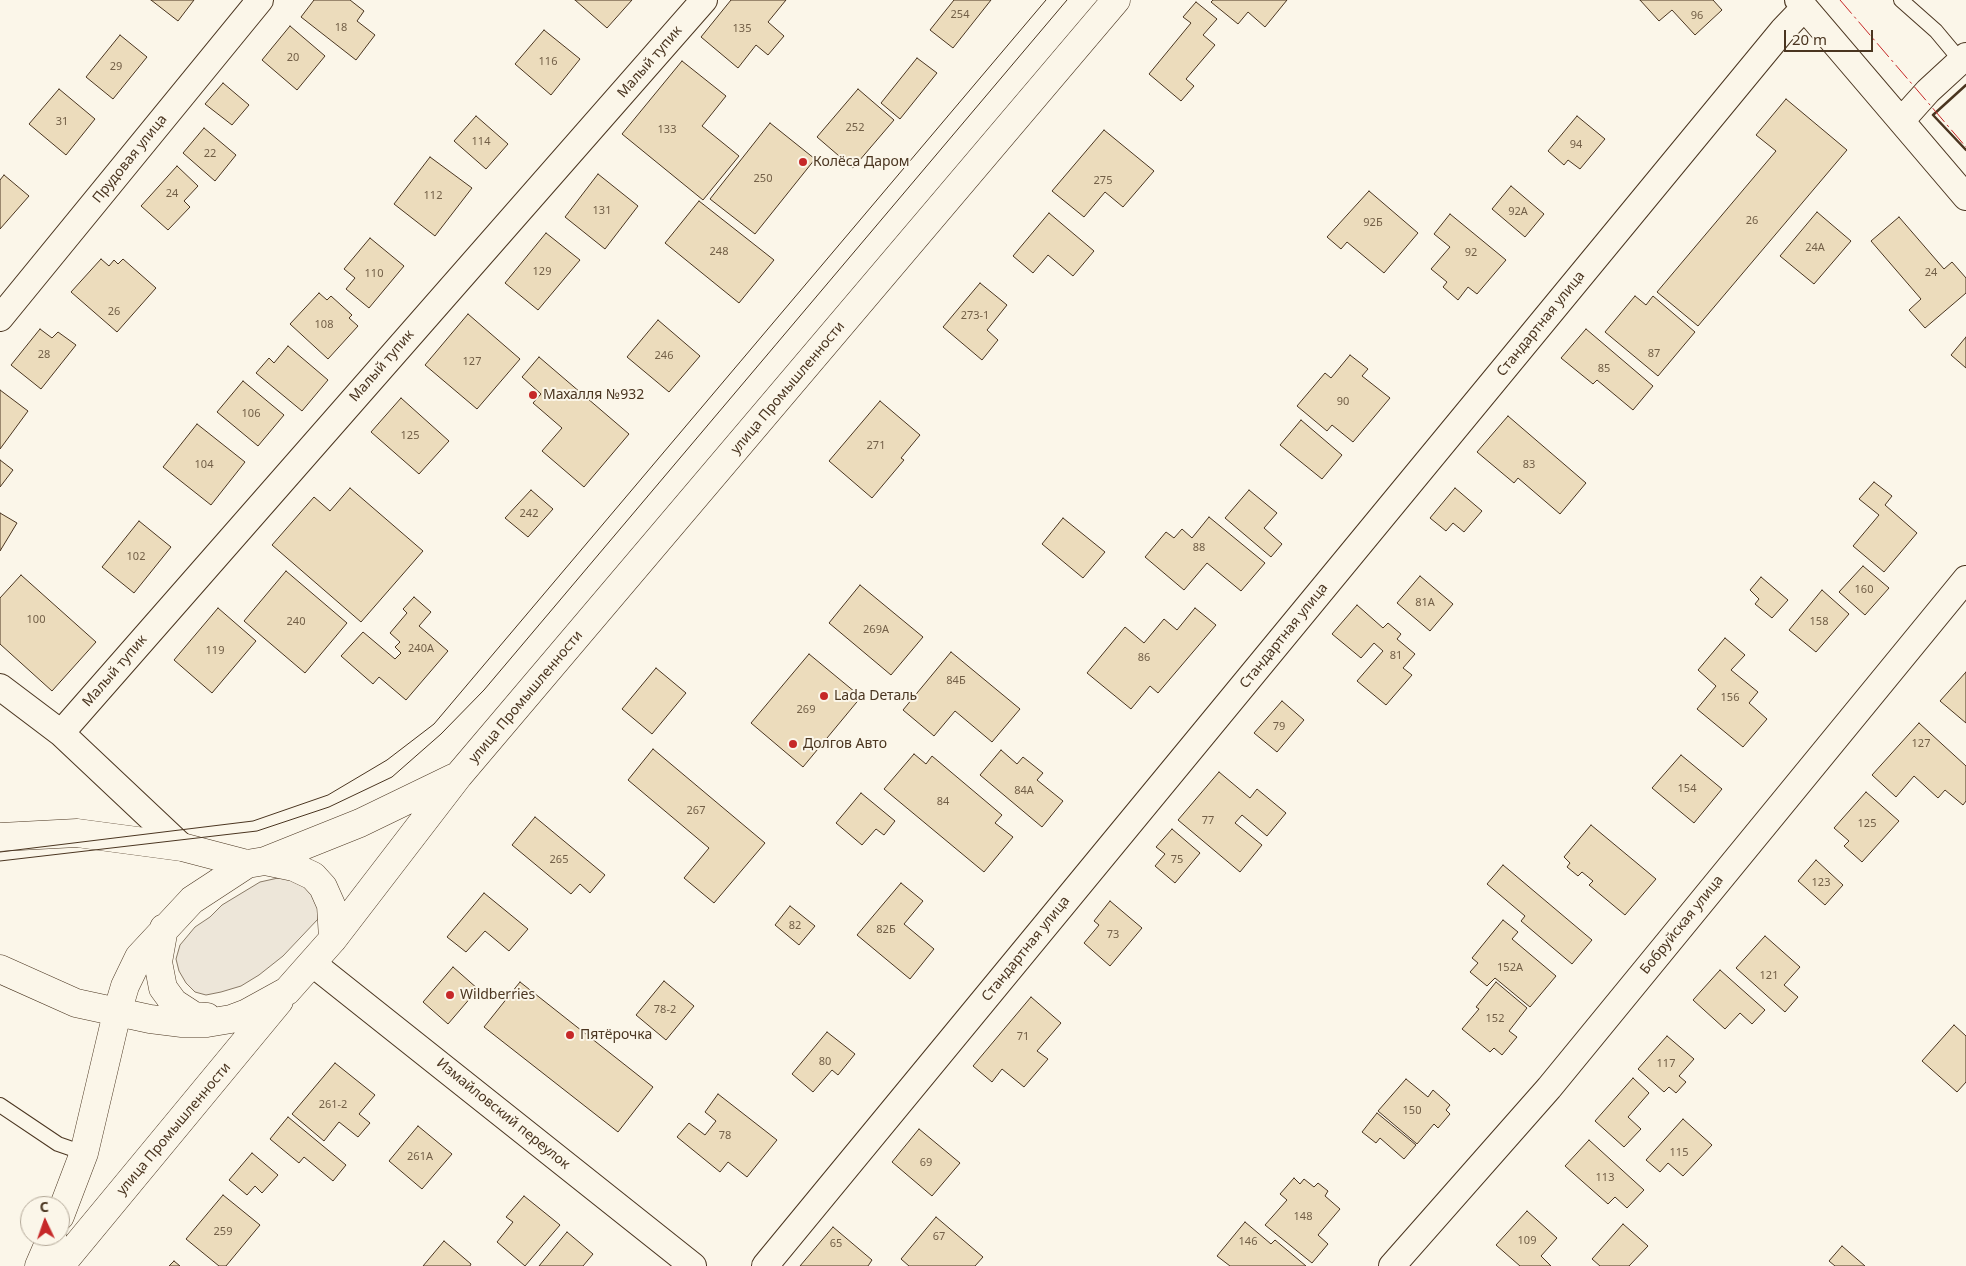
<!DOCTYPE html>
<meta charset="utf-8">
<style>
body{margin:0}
#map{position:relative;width:1966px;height:1266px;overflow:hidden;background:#fbf6e9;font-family:"Noto Sans",sans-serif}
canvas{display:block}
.north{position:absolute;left:20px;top:1196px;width:50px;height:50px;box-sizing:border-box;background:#fbf6e9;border:1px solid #b4a999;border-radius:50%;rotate:357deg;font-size:14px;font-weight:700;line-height:20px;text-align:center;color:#4a3520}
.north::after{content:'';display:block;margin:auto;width:18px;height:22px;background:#c62828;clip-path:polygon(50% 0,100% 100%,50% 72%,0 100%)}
.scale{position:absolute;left:1784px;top:30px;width:89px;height:22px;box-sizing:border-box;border:2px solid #4a3520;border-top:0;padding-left:6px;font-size:15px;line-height:18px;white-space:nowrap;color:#4a3520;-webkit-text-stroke:4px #fbf6e9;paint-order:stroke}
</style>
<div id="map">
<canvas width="1966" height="1266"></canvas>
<div class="north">С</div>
<div class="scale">20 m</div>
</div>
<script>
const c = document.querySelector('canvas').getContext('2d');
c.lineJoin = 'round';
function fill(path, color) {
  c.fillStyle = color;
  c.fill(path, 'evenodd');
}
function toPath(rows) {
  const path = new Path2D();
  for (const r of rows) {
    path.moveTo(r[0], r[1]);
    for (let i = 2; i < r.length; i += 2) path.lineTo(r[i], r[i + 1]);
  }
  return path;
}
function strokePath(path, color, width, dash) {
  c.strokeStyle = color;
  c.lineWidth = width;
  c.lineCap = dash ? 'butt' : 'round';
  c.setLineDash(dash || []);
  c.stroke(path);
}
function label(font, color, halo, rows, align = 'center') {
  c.font = font + ' "Noto Sans",sans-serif';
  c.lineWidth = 4;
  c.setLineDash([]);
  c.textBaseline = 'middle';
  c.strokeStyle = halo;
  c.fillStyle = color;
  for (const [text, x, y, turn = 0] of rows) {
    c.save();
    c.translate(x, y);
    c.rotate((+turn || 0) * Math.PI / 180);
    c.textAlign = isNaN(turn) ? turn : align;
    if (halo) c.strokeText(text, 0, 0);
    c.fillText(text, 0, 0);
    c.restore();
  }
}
const green = toPath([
 [278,878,290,878,306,884,319,907,318,919,283,956,259,975,241,986,221,992,206,995,195,992,186,983,179,971,176,959,180,945,195,927,210,917,222,905,260,882,278,878]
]);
const building = toPath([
 [151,0,194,0,178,21,151,0],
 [314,0,350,0,364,11,357,21,375,35,356,60,301,17,314,0],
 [575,0,632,0,607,28,575,0],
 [731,0,786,0,768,22,784,36,768,55,756,45,738,68,701,37,731,0],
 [954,0,991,0,953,48,930,30,954,0],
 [1213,0,1287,0,1265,27,1248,12,1238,24,1211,2,1213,0],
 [1640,0,1713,0,1722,10,1695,35,1672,10,1659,21,1640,0],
 [1196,2,1217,19,1203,35,1215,45,1186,79,1194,86,1181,101,1149,74,1191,23,1183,17,1196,2],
 [290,26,325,56,297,90,262,60,290,26],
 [544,30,580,59,551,95,515,64,544,30],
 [120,35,147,57,113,99,86,77,120,35],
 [917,58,937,73,900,119,881,103,917,58],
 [682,61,726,96,702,126,739,156,703,200,622,134,682,61],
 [223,83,249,105,232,125,205,104,223,83],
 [59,89,95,119,66,155,29,124,59,89],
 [858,89,894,120,853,168,817,137,858,89],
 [1786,99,1847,150,1698,326,1657,292,1776,151,1756,135,1786,99],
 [476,116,508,144,486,169,454,141,476,116],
 [1577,116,1605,139,1580,169,1568,160,1564,165,1548,151,1577,116],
 [770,123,815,159,755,234,710,199,770,123],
 [204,128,236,155,215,181,183,153,204,128],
 [1104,130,1154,171,1123,207,1105,192,1084,217,1052,191,1104,130],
 [430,157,472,188,435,236,394,204,430,157],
 [177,166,198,186,184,201,190,207,168,230,141,206,177,166],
 [598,174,638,206,605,249,565,217,598,174],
 [4,175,29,196,0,229,0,180,4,175],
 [1511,186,1544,214,1525,237,1492,209,1511,186],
 [1369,191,1418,233,1384,273,1347,242,1341,249,1327,237,1369,191],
 [699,201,774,260,739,303,665,243,699,201],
 [1817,212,1851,241,1814,284,1780,256,1817,212],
 [1049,213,1094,251,1073,276,1048,255,1033,273,1013,256,1049,213],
 [1450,214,1506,260,1477,294,1468,287,1458,300,1443,287,1447,282,1431,269,1450,247,1434,234,1450,214],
 [1899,217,1944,269,1952,262,1966,278,1966,293,1925,328,1909,310,1921,299,1871,241,1899,217],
 [546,233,580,260,538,310,505,283,546,233],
 [370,238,404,266,369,308,346,289,355,278,344,269,370,238],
 [101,259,109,266,114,260,118,264,123,259,156,288,117,332,71,292,101,259],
 [980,283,1007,305,987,330,998,340,982,360,943,327,980,283],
 [319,293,327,300,331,296,352,315,349,318,358,326,328,359,290,324,319,293],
 [1635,296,1646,305,1653,296,1695,332,1658,376,1605,332,1635,296],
 [468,314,520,359,477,409,425,365,468,314],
 [658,320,700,356,669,392,627,357,658,320],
 [40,329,52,338,58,332,76,345,41,389,11,365,40,329],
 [1586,329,1653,386,1633,410,1597,380,1593,384,1561,358,1586,329],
 [1966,337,1966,368,1951,355,1966,337],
 [288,346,328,380,302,411,256,373,269,358,274,363,288,346],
 [1350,355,1368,369,1362,376,1390,398,1353,442,1332,425,1327,431,1297,406,1325,373,1331,378,1350,355],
 [539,357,629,434,584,487,542,451,562,428,533,403,541,394,522,377,539,357],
 [243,381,284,415,258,446,217,412,243,381],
 [0,390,28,411,0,449,0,390],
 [401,398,449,441,419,474,371,432,401,398],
 [880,401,920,435,901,458,904,460,872,498,829,461,880,401],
 [1508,416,1586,483,1560,514,1518,478,1514,483,1477,452,1508,416],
 [1301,420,1342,455,1322,479,1280,445,1301,420],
 [197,424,245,462,211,505,163,467,197,424],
 [0,460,13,470,0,487,0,460],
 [1874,482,1892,496,1885,505,1917,533,1884,572,1853,546,1879,515,1859,499,1874,482],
 [350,488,423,551,361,622,272,545,314,497,330,511,350,488],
 [1455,488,1482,511,1464,532,1453,523,1446,531,1430,518,1455,488],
 [531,490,553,509,528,537,505,518,531,490],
 [1249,490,1277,513,1264,528,1282,544,1271,557,1225,518,1249,490],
 [0,513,17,523,0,551,0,513],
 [1209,517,1265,563,1241,591,1207,563,1184,590,1145,557,1166,532,1174,538,1182,529,1192,538,1209,517],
 [1063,518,1105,552,1083,578,1042,544,1063,518],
 [139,521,171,547,134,593,102,567,139,521],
 [1863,566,1889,588,1865,615,1839,592,1863,566],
 [286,571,347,623,305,673,244,621,286,571],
 [21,575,96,642,52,691,0,644,0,598,21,575],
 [1420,576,1453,604,1430,631,1397,603,1420,576],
 [1761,577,1788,600,1772,618,1755,604,1759,599,1750,590,1761,577],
 [860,585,923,637,891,675,829,623,860,585],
 [1822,590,1849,614,1816,652,1789,630,1822,590],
 [414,597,431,612,419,626,448,651,406,700,379,677,373,684,341,656,363,632,395,659,401,653,395,647,400,642,390,633,407,613,403,609,414,597],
 [1357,605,1383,628,1388,623,1401,634,1397,639,1415,654,1403,668,1412,675,1386,705,1357,681,1383,651,1374,643,1361,658,1332,634,1357,605],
 [218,608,256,641,212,693,174,660,218,608],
 [1195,608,1216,625,1158,693,1150,686,1131,709,1087,673,1125,627,1144,643,1164,619,1177,630,1195,608],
 [1725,638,1745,655,1731,670,1758,692,1749,703,1767,719,1743,747,1697,709,1716,686,1698,670,1725,638],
 [951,652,1020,709,992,742,955,711,934,736,903,710,951,652],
 [809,654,861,697,803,767,751,723,809,654],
 [656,668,686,693,652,734,622,709,656,668],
 [1966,672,1966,723,1940,701,1966,672],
 [1282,701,1304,720,1277,752,1254,733,1282,701],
 [1919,723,1966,766,1966,801,1963,805,1945,790,1938,798,1914,776,1896,797,1872,775,1919,723],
 [653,749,765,843,714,903,684,878,709,848,628,780,653,749],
 [1001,750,1017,764,1023,757,1043,773,1037,780,1063,801,1042,827,980,775,1001,750],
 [914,754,926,764,932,756,1002,815,995,823,1013,837,984,872,884,789,914,754],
 [1681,755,1722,789,1694,823,1652,788,1681,755],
 [1219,772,1250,798,1257,789,1286,813,1267,836,1242,815,1235,823,1262,845,1240,872,1178,820,1219,772],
 [1866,792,1899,821,1862,862,1844,846,1849,841,1834,828,1866,792],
 [861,793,895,821,884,835,876,829,862,845,836,823,861,793],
 [535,817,605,875,590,893,580,884,571,894,512,845,535,817],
 [1591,825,1656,879,1625,915,1589,885,1593,881,1582,872,1578,876,1567,867,1570,863,1564,857,1591,825],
 [1172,829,1200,853,1175,883,1155,866,1165,854,1156,847,1172,829],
 [1816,860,1843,885,1825,905,1798,881,1816,860],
 [1503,865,1592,940,1572,964,1521,921,1525,916,1487,884,1503,865],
 [901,883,923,901,904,924,934,949,910,979,857,935,901,883],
 [484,893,528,929,509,951,485,931,466,952,447,937,484,893],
 [1110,901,1142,928,1110,966,1084,943,1099,925,1094,921,1110,901],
 [790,906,815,926,799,945,775,925,790,906],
 [1503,920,1518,932,1512,939,1556,976,1530,1007,1495,978,1487,986,1470,972,1478,963,1472,958,1503,920],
 [1765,936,1800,967,1784,985,1798,997,1785,1012,1736,968,1765,936],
 [453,967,478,989,448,1024,423,1002,453,967],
 [1720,970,1765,1010,1752,1024,1740,1013,1725,1029,1693,1000,1720,970],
 [664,981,694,1006,666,1040,636,1015,664,981],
 [520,982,653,1087,618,1132,484,1027,520,982],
 [1496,982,1527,1008,1509,1031,1517,1037,1502,1055,1494,1048,1490,1052,1462,1029,1479,1009,1476,1007,1496,982],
 [1031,997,1061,1023,1037,1051,1048,1059,1024,1087,1002,1069,992,1082,973,1066,1031,997],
 [1954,1025,1966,1036,1966,1082,1957,1092,1922,1061,1954,1025],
 [827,1032,855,1054,838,1075,832,1070,813,1092,792,1074,827,1032],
 [1667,1036,1694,1059,1679,1076,1686,1082,1676,1093,1669,1087,1664,1092,1638,1069,1667,1036],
 [335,1063,375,1095,359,1114,370,1123,358,1137,339,1122,324,1141,292,1114,335,1063],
 [1633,1078,1649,1093,1628,1117,1641,1129,1624,1147,1595,1121,1633,1078],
 [1406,1079,1428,1097,1433,1090,1450,1105,1446,1110,1450,1114,1438,1128,1434,1124,1417,1144,1378,1111,1406,1079],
 [718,1094,777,1140,747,1177,728,1162,720,1172,677,1137,689,1123,705,1135,716,1121,705,1112,718,1094],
 [1377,1113,1416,1145,1404,1159,1380,1138,1376,1143,1362,1132,1377,1113],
 [288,1117,346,1165,333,1181,304,1157,299,1163,270,1139,288,1117],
 [1683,1119,1712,1145,1683,1176,1668,1163,1660,1172,1646,1160,1683,1119],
 [418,1126,452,1154,422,1189,389,1161,418,1126],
 [919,1129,960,1163,932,1196,892,1162,919,1129],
 [1589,1140,1644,1190,1627,1208,1615,1197,1608,1204,1565,1166,1589,1140],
 [252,1153,278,1175,262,1193,255,1186,247,1195,229,1180,252,1153],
 [1294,1178,1300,1184,1304,1179,1314,1187,1318,1183,1328,1191,1325,1196,1340,1209,1318,1235,1328,1244,1312,1263,1265,1225,1287,1200,1280,1194,1294,1178],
 [223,1195,260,1225,226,1266,219,1266,186,1239,223,1195],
 [524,1196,560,1225,525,1266,497,1242,513,1222,506,1217,524,1196],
 [1527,1211,1557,1238,1541,1256,1551,1266,1520,1266,1496,1245,1527,1211],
 [936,1217,983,1257,975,1266,909,1266,901,1259,936,1217],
 [1245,1222,1271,1244,1275,1240,1306,1266,1230,1266,1217,1256,1245,1222],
 [1623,1224,1648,1246,1629,1266,1600,1266,1592,1259,1623,1224],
 [833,1227,872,1260,868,1266,800,1266,833,1227],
 [567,1232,593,1254,583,1266,539,1266,567,1232],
 [444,1241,471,1264,470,1266,423,1266,444,1241],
 [1842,1246,1865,1266,1835,1266,1829,1261,1842,1246],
 [174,1261,180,1266,169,1266,174,1261]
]);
const service = toPath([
 [1901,0,1936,31,1961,61],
 [0,1105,58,1144,84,1153]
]);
const minor = toPath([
 [1798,0,1966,197],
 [1902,120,1928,91,1966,56],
 [0,318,260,0],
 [0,687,61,733,182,847],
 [61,733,704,0],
 [312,963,693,1266],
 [765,1266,1783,30,1804,8],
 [1392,1266,1549,1088,1966,579]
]);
const secondary = toPath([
 [0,837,77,833,182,847,247,864],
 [265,861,360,823,453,778],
 [164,928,158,962,163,988,174,1003,194,1016,207,1017],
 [0,969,76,1003,150,1019,182,1023,207,1023,231,1019,247,1013,287,991,333,939,459,775,1116,0],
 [60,1216,84,1153,117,1013,125,986,139,957,192,900,247,864,265,861,294,867,313,876,323,887,331,905,333,939],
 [39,1266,52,1236],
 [60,1266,279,1001]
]);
const tram = toPath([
 [0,852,253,821,328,795,387,760,434,724,1046,0],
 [0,861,257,831,329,807,392,777,441,734,484,690,1067,0]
]);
const wall = toPath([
 [1966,85,1933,115,1966,150]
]);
const power = toPath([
 [1840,0,1966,147]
]);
const markers = [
 [803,162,5,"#c62828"],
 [533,395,5,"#c62828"],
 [824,696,5,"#c62828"],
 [793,744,5,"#c62828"],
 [450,995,5,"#c62828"],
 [570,1035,5,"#c62828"]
];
const numberNames = [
 ["254",960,15],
 ["96",1697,16],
 ["18",341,28],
 ["135",742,29],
 ["20",293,58],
 ["116",548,62],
 ["29",116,67],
 ["31",62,122],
 ["252",855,128],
 ["133",667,130],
 ["114",481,142],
 ["94",1576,145],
 ["22",210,154],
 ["250",763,179],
 ["275",1103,181],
 ["24",172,194],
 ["112",433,196],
 ["131",602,211],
 ["92А",1518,212],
 ["26",1752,221],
 ["92Б",1373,223],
 ["24А",1815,248],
 ["248",719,252],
 ["92",1471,253],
 ["129",542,272],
 ["24",1931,273],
 ["110",374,274],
 ["26",114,312],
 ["273-1",975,316],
 ["108",324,325],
 ["87",1654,354],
 ["28",44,355],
 ["246",664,356],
 ["127",472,362],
 ["85",1604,369],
 ["90",1343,402],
 ["106",251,414],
 ["125",410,436],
 ["271",876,446],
 ["104",204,465],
 ["83",1529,465],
 ["242",529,514],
 ["88",1199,548],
 ["102",136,557],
 ["160",1864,590],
 ["81А",1425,603],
 ["100",36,620],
 ["240",296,622],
 ["158",1819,622],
 ["269А",876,630],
 ["240А",421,649],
 ["119",215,651],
 ["81",1396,656],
 ["86",1144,658],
 ["84Б",956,681],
 ["156",1730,698],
 ["269",806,710],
 ["79",1279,727],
 ["127",1921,744],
 ["154",1687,789],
 ["84А",1024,791],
 ["84",943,802],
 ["267",696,811],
 ["77",1208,821],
 ["125",1867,824],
 ["265",559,860],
 ["75",1177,860],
 ["123",1821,883],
 ["82",795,926],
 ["82Б",886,930],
 ["73",1113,935],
 ["152А",1510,968],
 ["121",1769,976],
 ["78-2",665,1010],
 ["152",1495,1019],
 ["71",1023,1037],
 ["80",825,1062],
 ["117",1666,1064],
 ["261-2",333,1105],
 ["150",1412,1111],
 ["78",725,1136],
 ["115",1679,1153],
 ["261А",420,1157],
 ["69",926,1163],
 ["113",1605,1178],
 ["148",1303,1217],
 ["259",223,1232],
 ["67",939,1237],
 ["109",1527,1241],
 ["146",1248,1242],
 ["65",836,1244]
];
const streetNames = [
 ["Малый тупик",650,62,-49],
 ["Прудовая улица",130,159,-51],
 ["Стандартная улица",1541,324,-51],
 ["Малый тупик",382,366,-49],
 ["улица Промышленности",788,388,-50],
 ["Стандартная улица",1284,636,-51],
 ["Малый тупик",115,671,-49],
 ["улица Промышленности",526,697,-50],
 ["Бобруйская улица",1682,925,-51],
 ["Стандартная улица",1026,949,-51],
 ["Измайловский переулок",503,1114,39],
 ["улица Промышленности",174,1129,-50]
];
const poiNames = [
 ["Колёса Даром",813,162],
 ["Махалля №932",543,395],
 ["Lada Dеталь",834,696],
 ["Долгов Авто",803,744],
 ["Wildberries",460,995],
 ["Пятёрочка",580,1035]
];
fill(green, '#ede6d9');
strokePath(green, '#887966', 1);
fill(building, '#ecdcbc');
strokePath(building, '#4a3520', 1);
strokePath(service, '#4a3520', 16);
strokePath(minor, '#4a3520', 28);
strokePath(secondary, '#4a3520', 29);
strokePath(service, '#fbf6e9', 14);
strokePath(minor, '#fbf6e9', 26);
strokePath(secondary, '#fbf6e9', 28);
strokePath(tram, '#4a3520', 1);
strokePath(wall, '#4a3520', 2.5);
strokePath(power, '#c62828', 1, [18, 4, 2.5, 4]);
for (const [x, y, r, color] of markers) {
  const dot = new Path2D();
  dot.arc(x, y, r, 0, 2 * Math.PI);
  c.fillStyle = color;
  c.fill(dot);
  strokePath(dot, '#fbf6e9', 2);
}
label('11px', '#725f47', null, numberNames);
label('14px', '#4a3520', '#fbf6e9', streetNames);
label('14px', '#4a3520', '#fbf6e9', poiNames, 'left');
</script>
